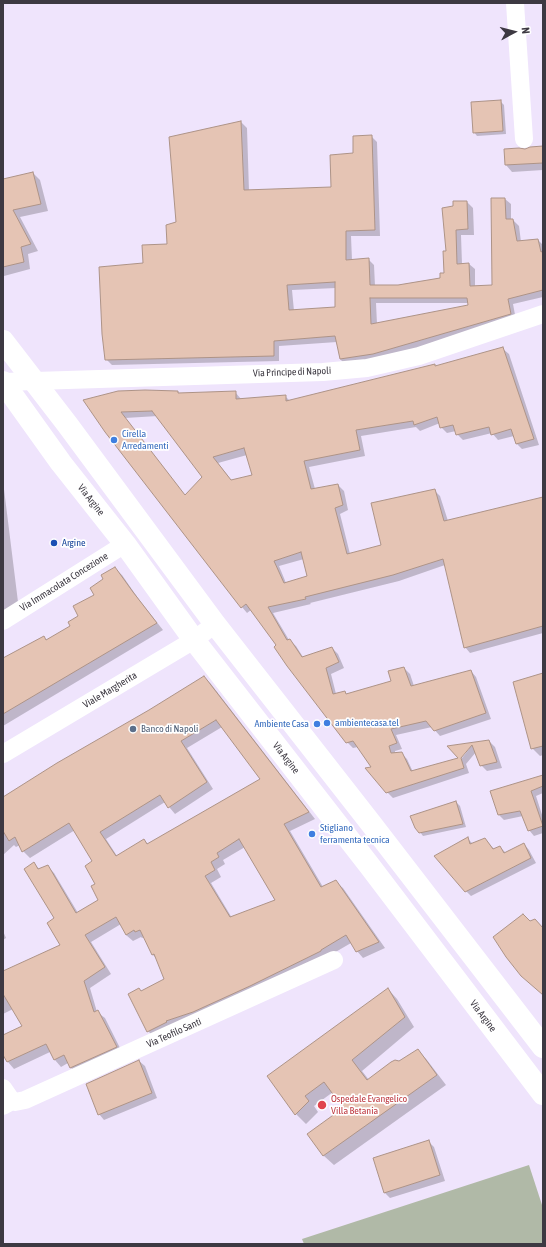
<!DOCTYPE html>
<style>
body{margin:0}
#map{position:relative;width:546px;height:1247px;overflow:hidden;background:#efe4fc;font-family:"Asap Condensed",sans-serif}
canvas{display:block}
.frame{position:absolute;inset:0;border:4px solid #3d3942;pointer-events:none}
.north{position:absolute;left:494px;top:12px;width:40px;height:40px;-webkit-text-stroke:3px #fff;paint-order:stroke;rotate:83deg;font-size:11px;font-weight:700;line-height:16px;text-align:center;color:#3d3942}
.north::after{content:'';display:block;margin:auto;width:14px;height:18px;background:#3d3942;clip-path:polygon(50% 0,100% 100%,50% 72%,0 100%)}
</style>
<div id="map">
<canvas width="546" height="1247"></canvas>
<div class="frame"></div>
<div class="north">N</div>
</div>
<script>
const c = document.querySelector('canvas').getContext('2d');
c.lineJoin = 'round';
function fill(path, color) {
  c.fillStyle = color;
  c.fill(path, 'evenodd');
}
function toPath(rows) {
  const path = new Path2D();
  for (const r of rows) {
    path.moveTo(r[0], r[1]);
    for (let i = 2; i < r.length; i += 2) path.lineTo(r[i], r[i + 1]);
  }
  return path;
}
function strokePath(path, color, width, dash) {
  c.strokeStyle = color;
  c.lineWidth = width;
  c.lineCap = dash ? 'butt' : 'round';
  c.setLineDash(dash || []);
  c.stroke(path);
}
function label(font, color, halo, rows, align = 'center') {
  c.font = font + ' "Asap Condensed",sans-serif';
  c.lineWidth = 3.5;
  c.setLineDash([]);
  c.textBaseline = 'middle';
  c.strokeStyle = halo;
  c.fillStyle = color;
  for (const [text, x, y, turn = 0] of rows) {
    c.save();
    c.translate(x, y);
    c.rotate((+turn || 0) * Math.PI / 180);
    c.textAlign = isNaN(turn) ? turn : align;
    if (halo) c.strokeText(text, 0, 0);
    c.fillText(text, 0, 0);
    c.restore();
  }
}
const green = toPath([
 [529,1165,543,1208,543,1244,304,1244,302,1239]
]);
const shadow = toPath([
 [500,101,504,105,506,134,477,136,474,132],
 [241,122,247,128,249,191,332,188,354,154,371,136,377,142,380,236,351,236,352,260,368,259,374,265,375,286,398,286,441,278,445,275,447,252,467,202,473,208,474,235,461,235,462,264,469,264,475,269,475,287,493,286,505,199,511,204,511,220,513,220,519,226,521,242,538,240,543,245,543,297,513,304,516,320,380,360,346,365,340,359,337,342,279,346,279,361,112,365,106,359,144,264,168,245,177,222],
 [336,288,336,308,294,311,292,290],
 [376,303,469,303,469,306,377,324],
 [543,147,543,170,512,172,506,165,525,150],
 [33,173,40,180,48,211,20,217,38,251,28,254,30,269,4,276,3,180],
 [503,349,509,354,539,445,522,449,517,444,514,436,498,440,492,433,463,440,457,434,456,431,447,433,441,427,440,423,420,431,416,427,361,436,365,456,309,467,315,489,338,485,344,491,348,510,340,514,350,554,382,546,434,490,440,496,448,521,543,498,543,633,470,653,465,647,445,565,399,581,310,603,311,604,273,613,289,640,296,646,303,657,332,648,338,654,344,668,331,674,336,694,344,692,347,695,393,682,404,668,410,674,414,686,471,671,476,677,491,719,440,736,432,727,396,735,402,749,395,751,395,754,401,753,407,759,413,772,459,762,469,749,449,747,489,741,495,747,502,768,487,771,481,765,476,752,466,764,469,773,393,798,387,792,358,747,353,748,347,742,251,610,247,613,242,607,85,400,145,391,178,392,180,394,235,392,241,399,285,396,290,401,436,367],
 [158,416,203,477,185,496,125,418],
 [247,455,253,475,232,481,218,463],
 [304,559,309,577,286,583,279,566],
 [3,481,19,610,3,618],
 [114,568,122,575,140,601,163,630,3,726,3,659,43,637,47,641,72,627,95,595,104,579],
 [543,674,543,755,540,756,532,748],
 [204,677,211,684,315,819,290,831,323,887,336,882,343,888,385,948,363,958,357,951,351,943,327,957,155,1038,148,1031,141,992,166,979,157,959,153,955,145,937,142,938,141,937,133,941,126,935,121,924,91,942,111,974,90,988,97,1012,105,1018,123,1054,78,1074,71,1068,68,1063,61,1067,55,1060,50,1052,14,1069,8,1062,3,1053,3,1036,23,1026,13,1009,3,1014,3,972,61,945,56,918,34,863,40,870,47,866,54,873,78,913,99,900,94,862,75,830,30,858,23,851,20,845,16,847,14,845,3,855,3,797,150,711],
 [222,727,261,779,148,844,144,840,117,856,106,839,165,802,175,814,213,789,187,748],
 [245,847,276,901,232,918,211,883,221,877,217,869,225,864,223,860],
 [543,776,543,793,536,796,543,818,543,833,534,836,529,830,523,816,504,820,499,815],
 [456,802,460,806,466,827,423,836,420,832],
 [467,838,473,844,485,839,494,849,500,847,506,853,524,844,529,850,536,863,471,896,466,891],
 [3,931,6,938,3,940],
 [388,989,397,999,414,1027,362,1071,369,1080,418,1050,427,1060,446,1085,334,1165,324,1156,309,1134,345,1108,333,1092,314,1106,318,1112,306,1124,296,1114,268,1076],
 [139,1061,145,1066,157,1098,104,1120,99,1114],
 [428,1141,434,1147,445,1181,390,1198,385,1193]
]);
const building = toPath([
 [501,100,503,131,473,133,471,102,501,100],
 [241,121,244,190,331,187,330,155,353,153,353,136,372,135,375,230,346,231,346,260,369,258,370,285,398,285,440,278,440,273,444,273,443,251,446,251,442,208,453,206,453,201,467,201,468,229,456,230,457,264,469,263,470,286,492,285,491,198,505,198,506,219,513,219,517,241,538,239,541,252,543,251,543,290,508,299,511,314,373,354,340,359,335,336,274,341,274,356,105,360,102,334,99,267,143,263,142,245,167,244,166,225,176,222,169,137,241,121],
 [335,282,335,307,289,310,287,285,335,282],
 [370,298,467,298,468,305,371,324,370,298],
 [543,146,543,163,505,165,504,149,519,148,525,149,530,147,543,146],
 [33,172,41,204,13,210,31,244,21,247,24,262,3,267,3,179,33,172],
 [503,347,534,439,516,444,511,429,491,435,489,427,456,435,453,425,440,428,437,417,414,425,413,421,356,430,360,450,304,461,311,489,338,484,343,505,335,508,347,554,381,545,371,503,435,489,444,521,543,497,543,626,464,648,443,559,393,575,305,597,306,599,268,607,287,640,290,639,302,657,332,647,339,662,326,668,333,694,345,691,346,694,391,681,388,671,404,667,411,686,471,670,486,713,434,731,426,721,391,729,397,743,389,746,391,753,402,752,411,771,458,758,447,746,489,740,497,762,480,766,472,745,461,758,464,768,386,793,365,768,371,767,353,741,346,743,287,666,274,647,276,645,246,604,241,608,105,432,83,400,118,391,145,390,178,391,178,393,236,391,236,399,286,395,286,401,435,364,435,366,503,347],
 [152,411,202,477,185,495,121,412,152,411],
 [244,448,252,475,231,480,213,457,244,448],
 [301,552,307,576,284,583,274,561,301,552],
 [115,567,133,592,157,623,3,714,3,658,44,636,46,640,70,626,68,622,78,616,73,606,94,595,90,588,103,579,101,575,115,567],
 [543,673,543,746,531,749,513,682,543,673],
 [204,676,309,812,284,824,321,887,336,880,379,942,356,952,346,935,321,950,321,951,250,986,193,1012,166,1021,167,1022,147,1032,128,994,139,988,141,991,164,979,154,954,152,955,140,930,135,932,134,930,126,935,116,917,85,935,105,967,84,981,94,1012,98,1010,117,1047,70,1068,64,1055,54,1060,46,1044,7,1062,3,1055,3,1035,22,1026,3,994,3,971,60,945,47,923,54,918,24,869,34,862,38,869,48,865,76,913,98,900,91,886,95,884,85,866,92,861,69,823,22,852,15,837,9,841,3,831,3,797,57,763,149,710,204,676],
 [216,720,260,779,147,844,144,839,116,856,100,832,160,795,168,808,207,782,181,741,216,720],
 [239,839,275,900,230,917,205,876,215,870,211,862,219,857,217,853,239,839],
 [543,775,543,786,531,791,543,826,528,831,520,811,498,815,490,791,543,775],
 [456,801,463,824,419,833,415,828,410,816,456,801],
 [468,837,470,844,485,838,493,849,500,846,504,853,524,843,531,858,465,892,434,856,468,837],
 [523,914,530,921,535,919,543,928,543,995,521,976,506,957,493,937,523,914],
 [388,988,405,1017,352,1060,367,1080,391,1062,395,1060,399,1061,418,1049,437,1075,323,1156,307,1134,343,1108,324,1082,305,1096,309,1101,295,1115,267,1076,388,988],
 [139,1060,152,1093,98,1115,86,1084,139,1060],
 [429,1140,440,1175,384,1193,373,1158,429,1140]
]);
const minor = toPath([
 [515,3,524,139],
 [3,382,323,372,367,368,419,356,543,314],
 [3,621,125,544],
 [3,754,194,640,215,624],
 [3,1088,12,1101],
 [3,1106,12,1101,15,1102,25,1100,334,960]
]);
const tertiary = toPath([
 [3,341,67,424,215,624,369,821,543,1047],
 [3,382,61,463,125,544,194,640,369,865,543,1094]
]);
const markers = [
 [114,440,4,"#3f7fe0"],
 [54,543,4,"#1a4fb4"],
 [327,723,4,"#3f7fe0"],
 [317,724,4,"#3f7fe0"],
 [133,729,4,"#5c6f8a"],
 [312,834,4,"#3f7fe0"],
 [322,1105,5,"#e0444e"]
];
const streetNames = [
 ["Via Principe di Napoli",292,372,-2],
 ["Via Argine",91,500,52],
 ["Via Immacolata Concezione",64,582,-32],
 ["Viale Margherita",110,690,-31],
 ["Via Argine",286,758,52],
 ["Via Argine",483,1016,53],
 ["Via Teofilo Santi",174,1033,-24]
];
const shopNames = [
 ["Cirella",122,434],
 ["Arredamenti",122,446],
 ["ambientecasa.tel",335,723],
 ["Ambiente Casa",309,724,"right"],
 ["Stigliano",320,828],
 ["ferramenta tecnica",320,840]
];
const transitNames = [
 ["Argine",62,543]
];
const serviceNames = [
 ["Banco di Napoli",141,729]
];
const healthNames = [
 ["Ospedale Evangelico",331,1099],
 ["Villa Betania",331,1111]
];
fill(green, '#b0b9a7');
fill(shadow, '#0003');
fill(building, '#e5c4b4');
strokePath(building, '#ad9387', 1);
strokePath(minor, '#fff', 18);
strokePath(tertiary, '#fff', 22);
for (const [x, y, r, color] of markers) {
  const dot = new Path2D();
  dot.arc(x, y, r, 0, 2 * Math.PI);
  c.fillStyle = color;
  c.fill(dot);
  strokePath(dot, '#fff', 1.5);
}
label('10px', '#3d3942', '#fff', streetNames);
label('10px', '#366cbe', '#fff', shopNames, 'left');
label('10px', '#164399', '#fff', transitNames, 'left');
label('10px', '#4e5e75', '#fff', serviceNames, 'left');
label('10px', '#be3a42', '#fff', healthNames, 'left');
</script>
